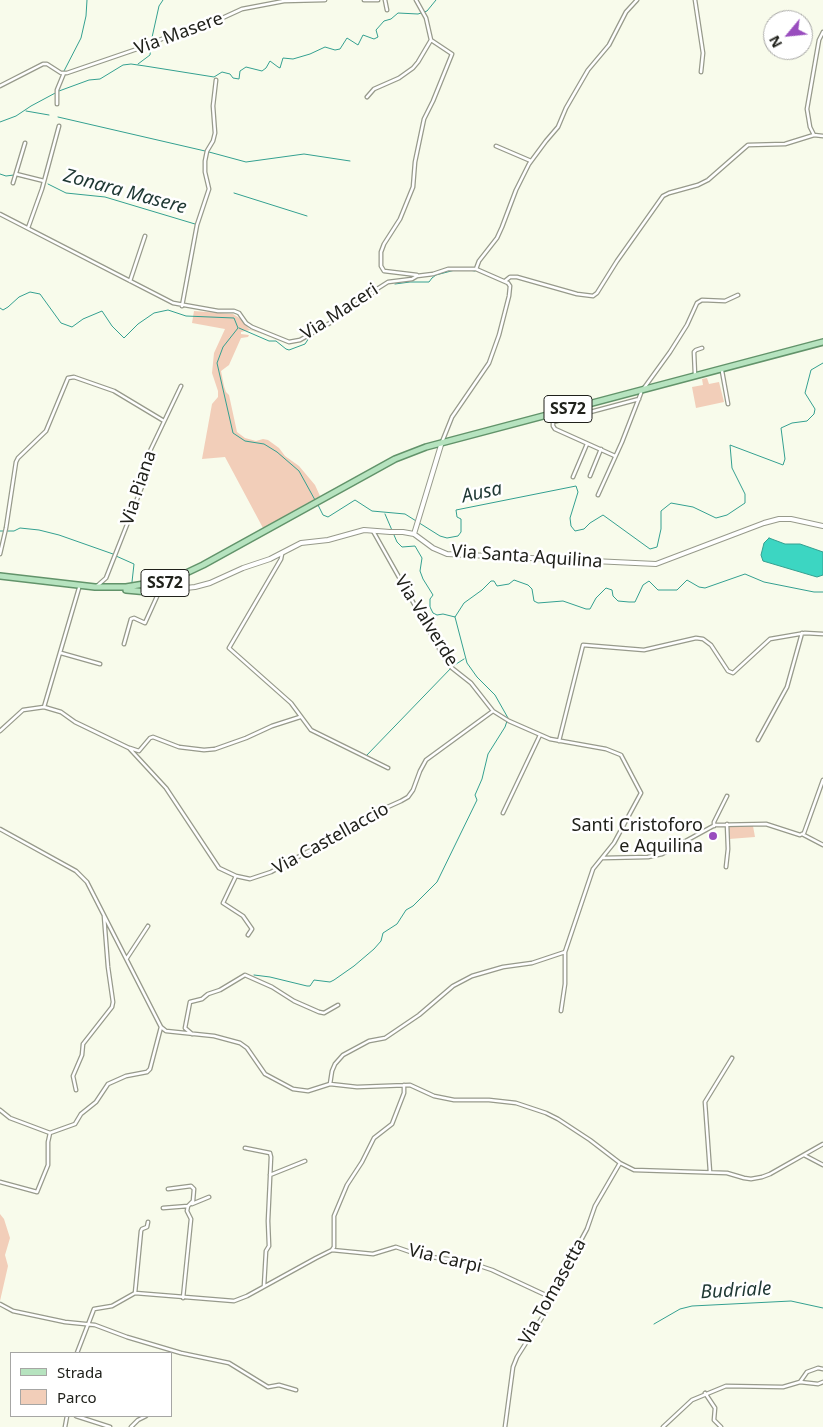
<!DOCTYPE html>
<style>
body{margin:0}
#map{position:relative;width:823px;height:1427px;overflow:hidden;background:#f8fbeb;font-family:"Noto Sans",sans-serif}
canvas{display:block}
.legend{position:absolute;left:10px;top:1352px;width:162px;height:65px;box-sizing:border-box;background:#fff;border:1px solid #a6a6a4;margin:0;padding:6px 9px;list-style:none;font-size:15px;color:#20211b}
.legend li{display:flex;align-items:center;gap:10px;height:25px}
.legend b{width:25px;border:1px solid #a6a6a4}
.north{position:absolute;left:763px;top:10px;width:50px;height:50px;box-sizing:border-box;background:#fff;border:1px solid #a6a6a4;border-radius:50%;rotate:242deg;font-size:14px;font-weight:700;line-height:20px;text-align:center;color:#20211b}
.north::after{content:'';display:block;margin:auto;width:18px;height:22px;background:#994dbe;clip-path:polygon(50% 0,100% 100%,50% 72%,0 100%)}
</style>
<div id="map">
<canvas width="823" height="1427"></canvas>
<ul class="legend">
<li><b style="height:6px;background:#b6e3bf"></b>Strada</li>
<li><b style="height:14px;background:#f2ceb9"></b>Parco</li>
</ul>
<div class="north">N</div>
</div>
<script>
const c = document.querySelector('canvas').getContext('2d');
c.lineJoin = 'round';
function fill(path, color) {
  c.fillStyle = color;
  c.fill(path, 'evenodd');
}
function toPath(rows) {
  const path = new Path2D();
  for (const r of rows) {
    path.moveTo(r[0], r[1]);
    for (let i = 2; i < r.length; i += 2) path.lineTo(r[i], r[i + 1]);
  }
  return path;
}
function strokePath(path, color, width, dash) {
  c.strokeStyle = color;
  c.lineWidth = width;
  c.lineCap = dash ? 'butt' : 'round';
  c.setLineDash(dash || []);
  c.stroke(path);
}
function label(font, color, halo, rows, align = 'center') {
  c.font = font + ' "Noto Sans",sans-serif';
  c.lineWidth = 5;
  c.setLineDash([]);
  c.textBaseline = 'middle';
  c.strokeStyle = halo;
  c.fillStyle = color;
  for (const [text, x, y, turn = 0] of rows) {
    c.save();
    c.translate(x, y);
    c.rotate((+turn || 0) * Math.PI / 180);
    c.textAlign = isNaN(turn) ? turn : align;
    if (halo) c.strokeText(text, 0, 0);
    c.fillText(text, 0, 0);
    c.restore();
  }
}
const green = toPath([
 [194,311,233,314,241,319,249,329,273,337,250,330,241,332,241,334,249,335,248,337,241,338,229,365,221,371,224,386,226,392,229,395,237,432,245,438,256,441,263,439,268,440,279,448,285,456,299,466,315,485,320,496,263,528,225,457,202,459,212,404,218,397,218,391,212,373,214,353,225,329,192,323],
 [707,378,709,384,719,382,724,402,696,408,692,387,703,385,702,379],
 [753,826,755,837,729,839,728,827],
 [0,1214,4,1219,10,1238,5,1255,8,1266,0,1301]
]);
const water = toPath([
 [769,538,785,544,800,544,823,552,823,575,817,577,763,561,761,555,764,543,769,538]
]);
const stream = toPath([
 [151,42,159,6,163,0],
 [138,64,150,55,151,46],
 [64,71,81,38,86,16,87,0],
 [26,111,49,115],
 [58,117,205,151],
 [0,122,16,116,31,106,59,91,89,80,100,79,123,65,131,64,145,66,214,77,222,72,230,74,233,78,239,79,240,71,246,67,262,71,266,68,270,61,278,67,280,68,283,58,293,59,310,54,325,47,335,50,340,49,347,38,358,45,363,35,374,39,378,37,376,30,384,21,391,19,398,13,418,14,427,11,436,0],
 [209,152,246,162,304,154,350,161],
 [0,174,6,176,14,175],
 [18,176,25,178],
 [48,184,66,193,105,197,195,224],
 [234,193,307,216],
 [469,270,475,271],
 [395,284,410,282,429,282,432,278,436,275,455,270],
 [0,308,3,310,8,307,19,297,30,292,40,294,61,323,72,327,83,319,102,311,112,326,124,338,138,324,154,313,168,310,186,316,234,318,238,328,223,347,217,363,233,433,245,441,264,444,277,452,299,471,315,500],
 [239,328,269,341,276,341,286,349,289,350,305,344,309,338],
 [317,503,323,515,328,517,355,500,372,511,405,514,440,536,447,538,458,536,461,532,461,519,457,517,456,510,576,486,578,492,570,518,571,526,575,531,584,529,590,523,603,515,650,549,657,547,661,529,661,511,671,503,693,507,716,518,727,515,745,503,745,494,732,468,730,445,783,465,785,459,781,428,792,423,807,421,814,414,815,409,805,393,811,370,823,363],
 [385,514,397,542,402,547,415,546,422,558,420,571,423,579,433,595,430,599,430,607,433,613,437,615,443,614,455,617,464,603,482,590,491,581,494,581,497,586,509,584,514,580,528,585,532,589,534,601,538,603,563,601,586,609,590,609,596,598,606,588,612,590,613,596,618,601,629,602,635,602,643,585,649,581,658,590,677,590,687,580,699,587,705,588,745,574,764,582,814,592,823,592],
 [0,531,4,531],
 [6,531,14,531,20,528,39,530,59,535,113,554],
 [116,556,134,564,132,582],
 [366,756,453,666,464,659],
 [254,975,270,977,307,986,310,986,314,980,330,982,334,980,354,966,374,949,381,941,383,933,397,924,406,910,413,906,437,882,477,800,475,795,482,779,488,754,505,727,508,718,495,695,477,677,467,663,455,617],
 [654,1324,680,1309,692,1306,791,1301,823,1308]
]);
const street = toPath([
 [364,0,378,0],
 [385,0,387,10],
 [416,0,426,18,431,40,452,54,433,101,424,119,415,162,413,187,400,219,384,244,381,252,381,266,384,271,417,275],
 [695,0,703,53,701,72],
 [0,86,43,64,47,64,61,73,67,73,140,48,181,31,218,20,242,9,284,1,325,0],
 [367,97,374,89,399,78,413,68,418,62,431,40],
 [57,104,57,90,64,73],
 [814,135,810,127,807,109,819,40,823,32],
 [496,146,531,161],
 [16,174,44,181],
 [13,183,25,143],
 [0,214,173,303,218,311,234,311,239,313,246,323,252,327,289,342,300,340,337,319,367,297,377,289,388,282,412,279,417,276,433,274,448,269,476,269],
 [28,228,42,189,59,126],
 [130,281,145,236],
 [505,281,510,277,517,277,577,294,593,296,597,293,617,261,663,196,669,193,698,185,708,180,748,145,785,144,814,135,823,136],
 [182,306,197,225,209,189,205,172,205,161,207,151,213,141,215,133,213,106,216,80],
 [722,371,728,404],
 [695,375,694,352,696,350,702,348],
 [644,388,670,352,687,325,697,303,702,300,725,301,738,295],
 [442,442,452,417,489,363,499,335,509,296,510,286,508,283,476,269,479,261,497,238,502,227,516,190,529,164,546,141,558,127,566,108,588,70,609,45,626,12,637,0],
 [615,456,555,429,553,426,553,422,639,399],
 [590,476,601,449],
 [573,477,587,444],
 [598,495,622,442,641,393],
 [0,554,6,528,16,462,18,458,46,431,68,378,74,377,114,391,164,421],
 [282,554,281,559,229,648,291,703,311,730,388,768],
 [97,586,106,578,143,484,150,451,181,386],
 [124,644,131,619,134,618,145,623,159,592],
 [61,653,100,664],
 [44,707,79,588],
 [0,731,23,710,44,707,61,712,75,722,129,748,166,788,219,868,236,876,250,879,271,872,307,852,340,838,381,810,401,801,408,797,413,790,420,771,426,760,493,711],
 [758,740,787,687,802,633],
 [559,741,583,645,644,650,696,638,703,639,711,645,728,671,733,673,770,639,805,633,823,634],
 [130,748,139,751,150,738,153,737,179,747,204,750,215,749,246,738,272,726,300,717],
 [503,813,540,735],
 [714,826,714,822,727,796],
 [0,829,76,871,87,882,161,1027,166,1031,214,1036,240,1043,247,1048,265,1074,293,1089,308,1091,330,1084,357,1087,410,1085,434,1096,454,1100,489,1100,516,1103,546,1113,558,1119,590,1140,620,1163,634,1170,727,1173,744,1178,751,1179,762,1177,770,1174,823,1144],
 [802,834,823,845],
 [603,858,648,857,662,854,715,825,766,824,800,835,804,833,823,780],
 [726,867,728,849,727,824],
 [236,876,223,903,243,916,252,929,248,935],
 [127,958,148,926],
 [561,1011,565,984,565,952],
 [192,1034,185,1028,190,1002,202,999,208,994,220,990,245,975,272,987,294,1001,319,1012,324,1013,338,1005],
 [330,1084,332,1071,335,1064,343,1055,369,1041,385,1038,419,1015,453,986,472,976,503,967,532,963,565,952,593,869,614,843,641,793,621,755,606,749,550,739,509,721,493,711,471,683,452,668,445,659,373,531],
 [76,1090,73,1076,82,1055,83,1044,112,1007,113,1002,108,967,104,916],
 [0,1110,10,1118,50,1133,75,1124,81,1114,96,1102,108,1084,126,1076,147,1072,150,1069,161,1027],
 [245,1148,270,1153,271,1157,268,1221,269,1246,266,1251,264,1286],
 [804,1155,823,1165],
 [710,1172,705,1102,732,1058],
 [270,1175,305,1161],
 [0,1182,37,1192,48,1165,48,1142,50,1133],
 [168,1189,191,1186,194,1189,193,1201,188,1206,187,1211,191,1219,183,1298],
 [192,1204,209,1197],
 [163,1208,188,1206],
 [332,1250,334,1247,334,1216,347,1185,362,1162,374,1138,392,1124,404,1093,404,1085],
 [135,1293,141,1231,142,1229,147,1227,148,1222],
 [0,1304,13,1311,32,1315,65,1322,95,1325,127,1337,181,1353,229,1363,268,1387,279,1385,296,1390],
 [77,1353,94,1309,112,1306,135,1293,234,1301,247,1296,316,1258,332,1250,373,1254,396,1247,422,1256,465,1261,492,1270,552,1298],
 [800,1382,807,1372,818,1368,823,1369],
 [705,1393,715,1408,714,1420,721,1427],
 [76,1416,110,1427],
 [65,1427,67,1416],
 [131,1427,138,1420,146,1416],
 [505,1427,513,1367,517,1357,543,1316,565,1270,587,1229,595,1206,620,1163],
 [663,1427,692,1400,726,1386,783,1387,800,1382,818,1384,823,1382]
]);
const secondary = toPath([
 [414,534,441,445],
 [148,592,195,587,210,583,243,568,270,559,301,543,328,540,364,530,390,532,403,532,414,534,433,548,447,554,656,564,764,523,779,519,791,519,823,526]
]);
const primary = toPath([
 [0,576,95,587,126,587,162,581,184,574,203,565,395,459,426,447,823,342],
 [126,590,148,592,148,587]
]);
const markers = [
 [713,836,5,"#994dbe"]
];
const shields = [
 [568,409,48],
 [165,583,48]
];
const shieldNames = [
 ["SS72",568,409],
 ["SS72",165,583]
];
const streetNames = [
 ["Via Masere",179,34,-20],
 ["Via Maceri",340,312,-33],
 ["Via Piana",139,488,-72],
 ["Via Santa Aquilina",527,557,4],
 ["Via Valverde",426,621,58],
 ["Via Castellaccio",331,839,-29],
 ["Via Carpi",445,1259,13],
 ["Via Tomasetta",553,1292,-61]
];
const poiNames = [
 ["Santi Cristoforo",703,826],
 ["e Aquilina",703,847]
];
const waterNames = [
 ["Zonara Masere",125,192,15],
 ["Ausa",482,493,-12],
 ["Budriale",736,1291,-3]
];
fill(green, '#f2ceb9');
fill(water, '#3cd6c2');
strokePath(water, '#34a090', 1);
strokePath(stream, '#34a090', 1);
strokePath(street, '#979a8b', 5);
strokePath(secondary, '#979a8b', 6);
strokePath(primary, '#62936a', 8);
strokePath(street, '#fff', 2.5);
strokePath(secondary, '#fff', 4);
strokePath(primary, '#b6e3bf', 5);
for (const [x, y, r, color] of markers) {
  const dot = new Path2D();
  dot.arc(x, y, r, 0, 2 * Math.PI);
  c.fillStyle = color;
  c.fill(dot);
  strokePath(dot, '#fff', 2);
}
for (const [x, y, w] of shields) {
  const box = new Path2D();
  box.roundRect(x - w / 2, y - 13.5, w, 27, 4);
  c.fillStyle = '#fff';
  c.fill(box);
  strokePath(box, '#20211b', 1);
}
label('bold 16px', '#20211b', null, shieldNames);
label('18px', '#20211b', '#fff', streetNames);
label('18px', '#20211b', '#fff', poiNames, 'right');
label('italic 19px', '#1f3834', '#fff', waterNames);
</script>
